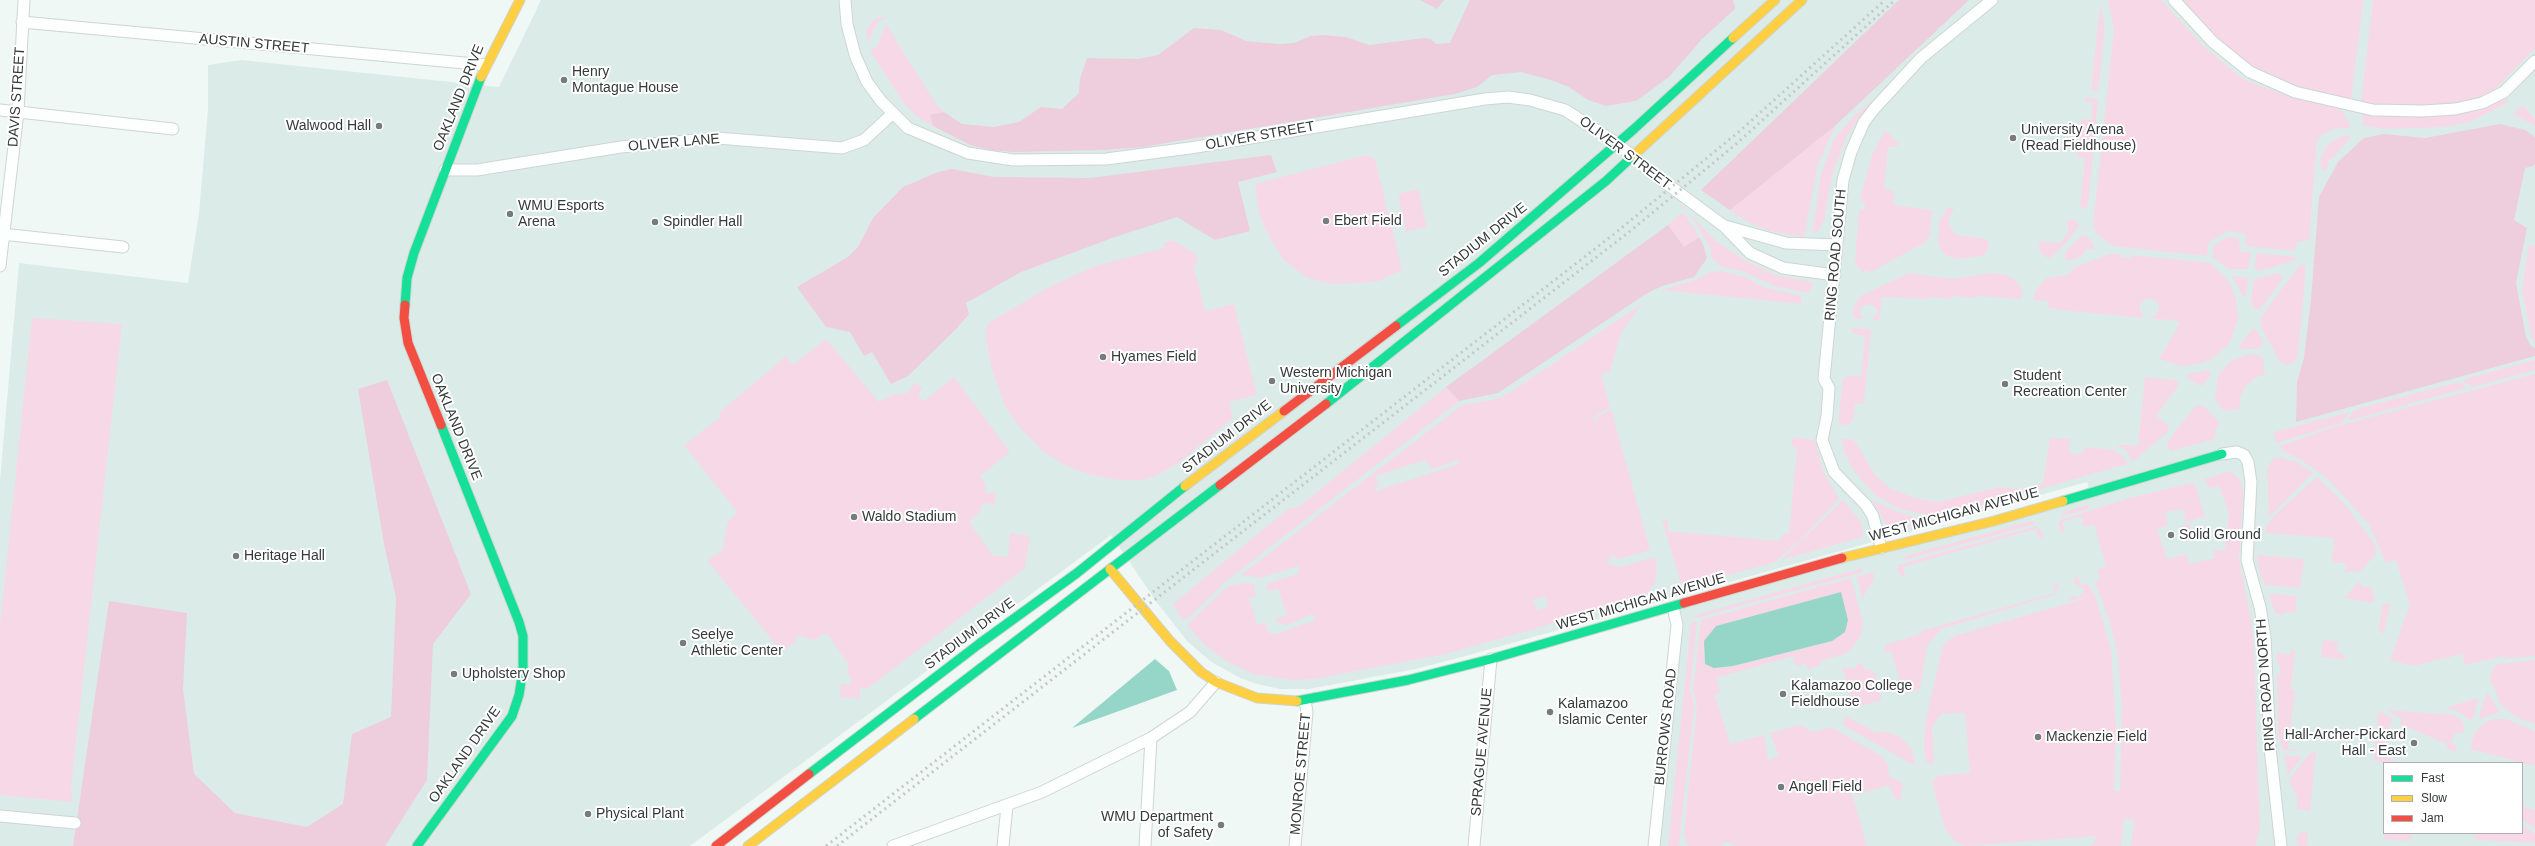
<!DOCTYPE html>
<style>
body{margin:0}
#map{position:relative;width:2535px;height:846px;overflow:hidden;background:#f0f8f6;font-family:Helvetica,sans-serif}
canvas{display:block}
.legend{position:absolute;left:2383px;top:762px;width:140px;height:72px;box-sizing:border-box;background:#fff;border:1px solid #aeb0af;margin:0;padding:5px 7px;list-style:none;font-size:12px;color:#343a38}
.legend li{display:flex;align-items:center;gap:8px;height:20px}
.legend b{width:20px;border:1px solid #aeb0af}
</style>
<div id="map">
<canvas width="2535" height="846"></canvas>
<ul class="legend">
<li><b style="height:5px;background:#16e098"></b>Fast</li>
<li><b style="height:5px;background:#ffcf43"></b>Slow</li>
<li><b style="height:5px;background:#f24e42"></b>Jam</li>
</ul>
</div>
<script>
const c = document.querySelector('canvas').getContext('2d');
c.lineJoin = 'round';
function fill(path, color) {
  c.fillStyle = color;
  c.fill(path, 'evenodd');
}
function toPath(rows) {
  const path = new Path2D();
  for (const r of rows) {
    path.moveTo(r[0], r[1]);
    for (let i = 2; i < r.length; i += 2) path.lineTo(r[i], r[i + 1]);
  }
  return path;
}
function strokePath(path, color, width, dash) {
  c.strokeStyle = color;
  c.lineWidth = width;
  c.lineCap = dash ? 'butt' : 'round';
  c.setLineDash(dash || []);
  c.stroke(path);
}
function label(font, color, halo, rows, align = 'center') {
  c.font = font + ' Helvetica,sans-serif';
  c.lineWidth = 4;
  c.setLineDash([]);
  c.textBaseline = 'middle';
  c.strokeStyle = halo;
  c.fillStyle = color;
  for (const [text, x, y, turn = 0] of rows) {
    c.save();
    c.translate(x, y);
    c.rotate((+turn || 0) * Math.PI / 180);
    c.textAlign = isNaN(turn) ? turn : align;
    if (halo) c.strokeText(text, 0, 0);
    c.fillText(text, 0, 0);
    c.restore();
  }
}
const built = toPath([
 [541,0,2535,0,2535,846,1654,846,1673,607,2090,492,2087,482,1462,657,1416,669,1309,689,1280,689,1257,684,1240,678,1210,661,1188,642,1158,604,1111,535,690,846,0,846,0,480,19,263,188,283,199,213,208,109,208,65,241,60,499,87],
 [2384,763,2522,763,2522,833,2384,833]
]);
const green = toPath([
 [2108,0,2161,0,2203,46,2243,79,2290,97,2339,109,2345,115,2351,128,2333,129,2317,138,2309,240,2297,242,2295,251,2245,246,2246,234,2227,231,2209,242,2207,256,2113,246,2096,233,2093,225,2114,29],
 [2180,0,2363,0,2351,100,2291,85,2249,66,2211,35],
 [2373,0,2535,0,2535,48,2493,91,2476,98,2449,104,2417,106,2361,103],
 [2100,5,2104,21,2104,36,2098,91,2091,90],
 [888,16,878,22,867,44,867,29,871,23,875,19],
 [886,24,937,106,944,112,930,115,933,126,916,116,903,102,870,51,877,46],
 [1878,96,1859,117,1846,138,1832,175,1824,220,1819,230,1812,234,1821,174,1834,139,1853,117],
 [2085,97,2098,99,2088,206,2083,209,2080,206,2085,158,2077,157,2081,119,2091,120,2093,103,2085,101],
 [2506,99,2509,102,2470,122,2443,127,2384,129,2363,125,2362,113,2476,109],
 [2523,105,2535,119,2535,126,2513,114],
 [1836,125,1818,163,1804,237,1770,231,1744,220,1730,210],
 [1885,130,1899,143,1896,147,1888,147,1884,188,1894,191,1893,205,1932,210,1930,235,1926,242,1871,272,1865,270,1863,273,1855,263,1859,210,1864,210,1865,202,1861,201,1861,195,1872,155],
 [2352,135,2332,159,2330,158,2327,161,2329,163,2326,170,2321,170,2321,158,2328,144,2340,137],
 [1366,155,1375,159,1402,270,1379,281,1361,283,1331,284,1307,278,1284,260,1271,240,1259,214,1255,184],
 [1418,189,1427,227,1406,232,1398,194],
 [1680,204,1716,241,1746,261,1778,276,1813,282,1809,293,1774,286,1744,272,1720,266,1712,258,1710,248,1697,225,1688,213,1679,206],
 [1948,207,1954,208,1948,221,1953,232,1959,235,1986,239,1989,241,1988,249,1983,256,1955,259,1946,255,1941,250,1938,242,1940,220],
 [1681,213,1686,216,1699,237,1684,247,1668,225],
 [2073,219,2078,222,2079,226,2064,245,2050,258,2045,257,2040,251,2038,242,2058,243,2062,241,2068,232,2067,221],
 [2082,235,2089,238,2093,243,2094,249,2086,249,2083,255,2075,259,2065,261,2066,251],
 [2228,237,2239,238,2240,251,2251,252,2248,269,2229,269,2212,257,2214,245],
 [1172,240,1196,254,1198,263,1193,264,1205,311,1234,304,1257,395,1229,402,1233,418,1177,464,1155,476,1142,480,1119,480,1091,475,1064,465,1043,451,1021,429,1005,406,991,366,986,338,987,324,1047,288,1095,266,1165,248,1164,243],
 [2529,244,2535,246,2535,342,2532,339,2522,290],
 [2257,253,2295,257,2296,260,2259,271,2254,267],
 [2110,254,2121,254,2121,257,2131,258,2132,255,2211,263,2228,281,2236,298,2238,319,2230,343,2210,360,2199,364,2182,366,2159,359,2180,323,2175,320,2152,319,2159,310,2158,303,2154,299,2145,299,2140,305,2140,311,2145,318,2060,310,2047,307,2048,301,2033,300,2035,291,2046,278,2067,275,2075,267],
 [2300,265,2305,265,2305,277,2298,355,2294,362,2287,365,2280,362,2261,326,2261,321,2262,315],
 [1720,271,1745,277,1763,287,1801,296,1801,304,1662,290,1695,280,1711,272],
 [1909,273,1952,279,1990,273,2006,275,2014,279,2021,287,2022,299,1976,296,1975,298,1952,296,1952,299,1929,297,1928,299,1882,297,1879,321,1872,320,1878,311,1875,307,1869,304,1861,307,1860,314,1864,319,1853,318,1854,305,1862,295],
 [2278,273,2282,275,2282,280,2260,309,2254,309,2251,301,2254,279],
 [2232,276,2248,278,2246,296,2243,296],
 [1642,304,1621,333,1610,372,1601,373,1610,407,1593,418,1595,423,1597,422,1595,419,1611,409,1650,550,1618,559,1612,555,1606,563,1620,567,1655,557,1657,569,1655,582,1644,598,1445,654,1315,679,1293,680,1253,674,1226,661,1205,645,1187,625,1228,586,1245,583,1254,584,1256,596,1249,598,1257,625,1265,622,1269,633,1276,634,1316,620,1312,614,1287,625,1278,623,1275,619,1287,615,1278,589,1266,591,1268,583,1299,574,1299,566,1259,578,1241,575,1461,406,1500,398,1511,392],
 [1425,460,1432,469,1457,460,1459,464,1376,491,1374,488,1379,486,1376,476],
 [1545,596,1548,607,1536,610,1533,600],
 [32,318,122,324,71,787,72,802,0,795,0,626],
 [1852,328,1871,329,1864,404,1855,403,1853,421,1845,426,1838,423,1843,379,1847,376,1861,376,1865,336,1853,334],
 [2253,328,2257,331,2262,340,2262,346,2257,349,2242,349,2239,346],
 [826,339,879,402,892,395,908,393,913,383,922,387,918,397,924,401,954,377,1010,452,980,476,985,483,986,493,996,493,995,504,983,503,980,511,969,522,992,555,1008,557,1010,533,1030,536,1025,568,867,689,860,687,860,699,840,697,841,684,850,685,851,676,847,674,848,664,827,633,814,640,797,635,796,642,781,651,707,560,723,550,727,523,737,512,684,445,721,417,719,413,786,356,793,365],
 [2251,354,2259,355,2263,359,2265,374,2255,378,2245,387,2240,397,2240,409,2224,411,2215,399,2218,376,2230,361],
 [2535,360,2535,370,2472,387,2462,380],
 [2209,370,2211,374,2202,386,2187,378,2188,374],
 [2535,374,2535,656,2500,659,2514,654,2465,665,2462,654,2414,666,2390,660,2410,605,2396,560,2386,563,2369,524,2328,479,2303,461,2283,451,2280,446,2337,426],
 [2145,377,2172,380,2173,379,2178,382,2178,386,2156,416,2168,425,2169,431,2132,462,2126,450,2115,444,2138,446],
 [2458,382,2467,388,2347,421,2354,410],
 [1446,387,1459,401,1454,405,1226,581,1188,618,1183,620,1173,604,1288,509,1300,506],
 [2196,405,2205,407,2220,423,2216,429,2215,439,2171,451,2167,446,2168,441],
 [2350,412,2342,423,2276,443,2274,432],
 [1796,437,1815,441,1823,471,1839,499,1801,539,1773,563,1682,587,1662,520,1668,520,1668,531,1779,541,1783,534,1789,533,1797,448,1791,446,1792,439],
 [2050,438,2070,439,2069,450,2075,455,2083,453,2085,447,2114,450,2124,457,2127,464,1956,513,1936,517,1900,509,1875,495,1853,470,1844,451,1842,439,1851,439,1856,443,1874,474,1891,489,1915,498,1937,502,1999,487,2021,489,2043,483],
 [2283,457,2290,461,2296,461,2313,473,2269,517,2267,468,2273,459],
 [2230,471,2240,480,2243,492,2239,560,2251,620,2254,650,2260,833,2258,833,2256,846,2131,846,2134,820,2124,818,2121,846,2091,846,2098,836,1966,846,1956,842,1945,829,1932,782,1936,776,1970,773,1965,713,1941,714,1932,727,1934,765,1926,762,1924,749,1925,724,1943,645,1954,636,2087,598,2068,601,2073,595,2079,598,2084,589,2074,583,2075,577,2078,577,2081,585,2088,584,2096,598,2111,649,2116,730,2114,791,2120,791,2122,708,2117,651,2110,622,2095,582,2100,580,2097,570,2106,567,2094,524,2084,527,2081,516,2062,522,2065,531,2062,533,2058,524,2060,520,2126,499,2194,482,2205,516,2183,523,2186,516,2182,509,2165,512,2168,525,2157,529,2167,559,2187,554,2189,564,2215,558,2213,550,2225,550,2229,513,2219,486,2208,488,2205,479],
 [2317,477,2342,501,2375,544,2376,554,2360,572,2357,570,2354,573,2351,571,2348,573,2344,572,2347,568,2344,563,2334,563,2332,559,2334,538,2266,533,2266,526,2277,513],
 [1872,499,1895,511,1929,521,1896,529,1891,526,1888,528],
 [1843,500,1859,519,1863,529,1862,537,1781,560],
 [2088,505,2089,509,2061,516,2063,512],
 [2031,521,2035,524,1905,560,1905,556],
 [2206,523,2204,533,2200,538,2184,542,2181,530,2184,525,2190,524,2192,531,2197,533,2202,531],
 [2037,526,2044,535,2042,538,2039,538,2036,529,1903,567,1905,575,1903,577,1897,571,1898,565],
 [2257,555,2304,559,2300,588,2265,585,2260,574],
 [1862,568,1863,572,1693,619,1699,614],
 [1873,572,1874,580,1864,595,1864,603,1857,577],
 [1851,578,1863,624,1860,637,1850,650,1843,655,1820,661,1821,665,1808,669,1806,664,1796,666,1793,656,1716,678,1720,693,1715,695,1730,744,1764,735,1768,760,1779,756,1770,733,1800,725,1813,732,1831,727,1883,757,1888,765,1889,776,1903,783,1900,801,1894,798,1890,785,1856,795,1854,786,1850,787,1867,846,1738,846,1725,842,1719,846,1688,846,1684,834,1697,704,1693,690,1701,620],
 [1841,592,1832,641,1733,666,1714,668,1705,664,1703,648,1716,626],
 [2053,582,2059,586,2054,595,1941,629,1927,646,1920,689,1904,694,1891,651,1884,653,1885,645,1920,634,1921,631,2055,593],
 [2358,582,2365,588,2368,585,2371,587,2375,601,2372,603,2345,598],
 [2272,594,2297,596,2295,613,2285,612,2283,615,2275,613,2269,595],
 [2391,603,2385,627,2384,634,2379,631,2382,605],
 [1697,621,1690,689,1694,705,1679,846,1668,846,1691,623],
 [2323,640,2338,641,2337,652,2343,653,2346,660,2321,657],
 [2291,650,2295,650,2291,689,2295,690,2288,749,2303,752,2283,750,2278,735,2277,674,2280,674,2280,665,2277,664,2277,654,2278,652,2290,655],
 [2535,660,2535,724,2516,717,2501,705,2490,679,2494,666,2497,664],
 [1860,662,1865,669,1874,671,1882,700,1854,708,1842,667,1853,669],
 [2487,692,2500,712,2480,719,2480,713],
 [2477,698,2478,700,2474,717,2470,720,2459,712,2446,708],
 [2386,710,2455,715,2463,722,2464,730,2463,734,2456,732,2451,743,2457,746,2455,752,2446,748,2447,744,2400,724,2402,719],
 [2378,711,2393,719,2388,731,2390,732,2380,755,2399,763,2384,763,2374,760],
 [1845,716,1876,732,1887,732,1901,737,1912,750,1915,766,1843,725],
 [2493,719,2506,719,2535,731,2535,766,2470,749,2475,732,2484,723],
 [2316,751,2310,811,2297,809,2297,797,2289,780,2309,754],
 [2284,755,2302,757,2288,775],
 [2522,801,2524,802,2524,807,2535,810,2535,828,2522,820],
 [2522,825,2535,834,2535,843,2478,840,2475,837,2475,833,2522,833],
 [2384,830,2384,833,2414,833,2409,841,2384,839],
 [2302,831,2308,832,2307,846,2298,846,2297,837]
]);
const forest = toPath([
 [1420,0,1444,0,1437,9],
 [1470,0,1733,0,1735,9,1702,39,1669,77,1636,101,1606,106,1588,100,1569,87,1551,80,1521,72,1492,75,1477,87,1455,94,1143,147,1105,150,1013,152,991,150,970,145,933,126,930,115,944,112,962,124,994,127,1019,122,1041,107,1062,109,1079,93,1080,79,1087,58,1138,59,1158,55,1194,28,1221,30,1246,41,1280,44,1294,43,1311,36,1323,35,1346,37,1369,45,1424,38,1431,39,1436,44,1450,43],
 [1899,0,1969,0,1836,125,1730,210,1701,190],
 [2500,124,2525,130,2535,137,2535,164,2533,166,2525,168,2514,220,2527,228,2516,283,2526,337,2531,346,2535,348,2535,356,2296,422,2297,382,2304,358,2311,300,2319,197,2338,162,2364,138,2383,134,2425,138],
 [1271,155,1277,172,1238,182,1250,231,1215,240,1177,217,1115,237,1021,272,966,303,969,314,957,328,908,376,891,384,872,352,864,356,850,332,826,327,797,287,848,257,858,247,873,218,903,187,938,172,952,169,994,177,1090,178],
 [1668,225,1684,247,1699,237,1703,244,1707,258,1694,277,1662,286,1644,295,1498,393,1459,401,1446,387],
 [387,380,471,594,433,644,427,780,385,846,73,846,109,601,187,613,183,689,194,774,235,813,307,827,343,804,352,734,391,717,396,598,384,544,358,389]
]);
const water = toPath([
 [1841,592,1848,620,1845,632,1832,641,1733,666,1714,668,1705,664,1704,641,1716,626],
 [1155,659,1169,671,1177,690,1072,728]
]);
const street = toPath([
 [845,0,847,24,855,55,867,82,881,101,908,128,968,153,1013,160,1106,159,1190,148,1485,99,1508,97,1530,100,1565,110,1618,144,1652,173,1724,226,1750,253,1783,268,1835,275],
 [2174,0,2213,42,2250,72,2295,92,2373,110,2423,111,2455,109,2482,103,2504,92,2535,61],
 [22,22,486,65],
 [0,110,173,129],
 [445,170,477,170,621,147,717,138,842,148,864,140,893,113],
 [1725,226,1786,243,1837,245],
 [2,234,123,247],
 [0,266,18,112,24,0],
 [2222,454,2237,452,2244,455,2248,462,2251,482,2247,560,2260,607,2265,637,2270,748,2281,846],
 [1881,548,1873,516,1866,505,1834,472,1822,440,1827,416,1829,388,1824,379,1843,180,1851,152,1864,122,1874,109,1921,58,1992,0],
 [0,816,75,823],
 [893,846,1042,792,1151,738,1190,712,1216,682],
 [1003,846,1007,806],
 [1145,846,1151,738],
 [1295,846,1307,712,1305,701],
 [1474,846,1491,659],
 [1654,846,1677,625,1673,607]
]);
const fast = toPath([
 [405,305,407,278,414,253,481,77],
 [1396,326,1479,263,1634,129,1733,38],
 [1326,404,1606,181,1634,155],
 [2063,501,2222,454],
 [1297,701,1408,680,1491,659,1684,603],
 [914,719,1220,485],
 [809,774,979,644,1077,573,1185,486],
 [417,846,512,716,519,695,523,670,523,636,519,622,441,425]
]);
const slow = toPath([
 [1733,38,1775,0],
 [481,77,520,0],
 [1634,155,1802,0],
 [1185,486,1284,411],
 [1842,558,1994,521,2063,501],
 [1110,569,1170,641,1201,672,1216,682,1257,698,1297,701],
 [748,846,914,719]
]);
const jam = toPath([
 [405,305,404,318,408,343,441,425],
 [1284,411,1396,326],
 [1220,485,1326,404],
 [1684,603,1842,558],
 [716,846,809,774]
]);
const rail = toPath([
 [826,846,1614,234,1741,130,1885,0],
 [837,846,1629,232,1735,145,1895,0]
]);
const markers = [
 [564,80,4,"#767c7a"],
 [379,126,4,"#767c7a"],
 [2013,138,4,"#767c7a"],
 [510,214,4,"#767c7a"],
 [1326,221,4,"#767c7a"],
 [655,222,4,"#767c7a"],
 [1103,357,4,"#767c7a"],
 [1272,381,4,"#767c7a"],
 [2005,384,4,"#767c7a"],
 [854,517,4,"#767c7a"],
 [2171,535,4,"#767c7a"],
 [236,556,4,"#767c7a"],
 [683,643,4,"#767c7a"],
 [454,674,4,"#767c7a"],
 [1783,694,4,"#767c7a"],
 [1550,712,4,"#767c7a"],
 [2038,737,4,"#767c7a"],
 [2414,743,4,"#767c7a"],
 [1781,787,4,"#767c7a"],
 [588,814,4,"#767c7a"],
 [1221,825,4,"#767c7a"]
];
const streetNames = [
 ["AUSTIN STREET",254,44,5],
 ["DAVIS STREET",17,97,-86],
 ["OAKLAND DRIVE",459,98,-68],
 ["OLIVER STREET",1260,136,-10],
 ["OLIVER LANE",674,143,-5],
 ["OLIVER STREET",1625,153,37],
 ["STADIUM DRIVE",1483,240,-39],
 ["RING ROAD SOUTH",1836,255,-85],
 ["OAKLAND DRIVE",456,427,68],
 ["STADIUM DRIVE",1227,437,-38],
 ["WEST MICHIGAN AVENUE",1954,515,-15],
 ["WEST MICHIGAN AVENUE",1641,602,-16],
 ["STADIUM DRIVE",970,634,-37],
 ["RING ROAD NORTH",2266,685,-94],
 ["BURROWS ROAD",1666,727,-84],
 ["SPRAGUE AVENUE",1482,752,-85],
 ["OAKLAND DRIVE",465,755,-55],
 ["MONROE STREET",1301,774,-85]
];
const poiNames = [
 ["Henry",572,72],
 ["Montague House",572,88],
 ["Walwood Hall",371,126,"right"],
 ["University Arena",2021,130],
 ["(Read Fieldhouse)",2021,146],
 ["WMU Esports",518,206],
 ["Arena",518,222],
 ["Ebert Field",1334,221],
 ["Spindler Hall",663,222],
 ["Hyames Field",1111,357],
 ["Western Michigan",1280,373],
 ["University",1280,389],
 ["Student",2013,376],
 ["Recreation Center",2013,392],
 ["Waldo Stadium",862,517],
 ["Solid Ground",2179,535],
 ["Heritage Hall",244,556],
 ["Seelye",691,635],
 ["Athletic Center",691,651],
 ["Upholstery Shop",462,674],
 ["Kalamazoo College",1791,686],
 ["Fieldhouse",1791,702],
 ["Kalamazoo",1558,704],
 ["Islamic Center",1558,720],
 ["Hall-Archer-Pickard",2406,735,"right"],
 ["Hall - East",2406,751,"right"],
 ["Mackenzie Field",2046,737],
 ["Angell Field",1789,787],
 ["Physical Plant",596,814],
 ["WMU Department",1213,817,"right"],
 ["of Safety",1213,833,"right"]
];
fill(built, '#dbece8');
fill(green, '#f7d8e7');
fill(forest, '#eecddd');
fill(water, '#96d6c8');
strokePath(street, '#ced5d3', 13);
strokePath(fast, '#ced5d3', 11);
strokePath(slow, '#ced5d3', 11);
strokePath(jam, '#ced5d3', 11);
strokePath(street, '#fdfefe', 11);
strokePath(fast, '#16e098', 9);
strokePath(slow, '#ffcf43', 9);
strokePath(jam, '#f24e42', 9);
strokePath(rail, '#c6c8c7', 3, [2, 4]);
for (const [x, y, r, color] of markers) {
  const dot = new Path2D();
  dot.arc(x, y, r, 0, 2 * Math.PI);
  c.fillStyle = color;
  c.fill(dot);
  strokePath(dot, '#fff', 1.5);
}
label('14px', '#343a38', '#fff', streetNames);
label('14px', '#343a38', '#fff', poiNames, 'left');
</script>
